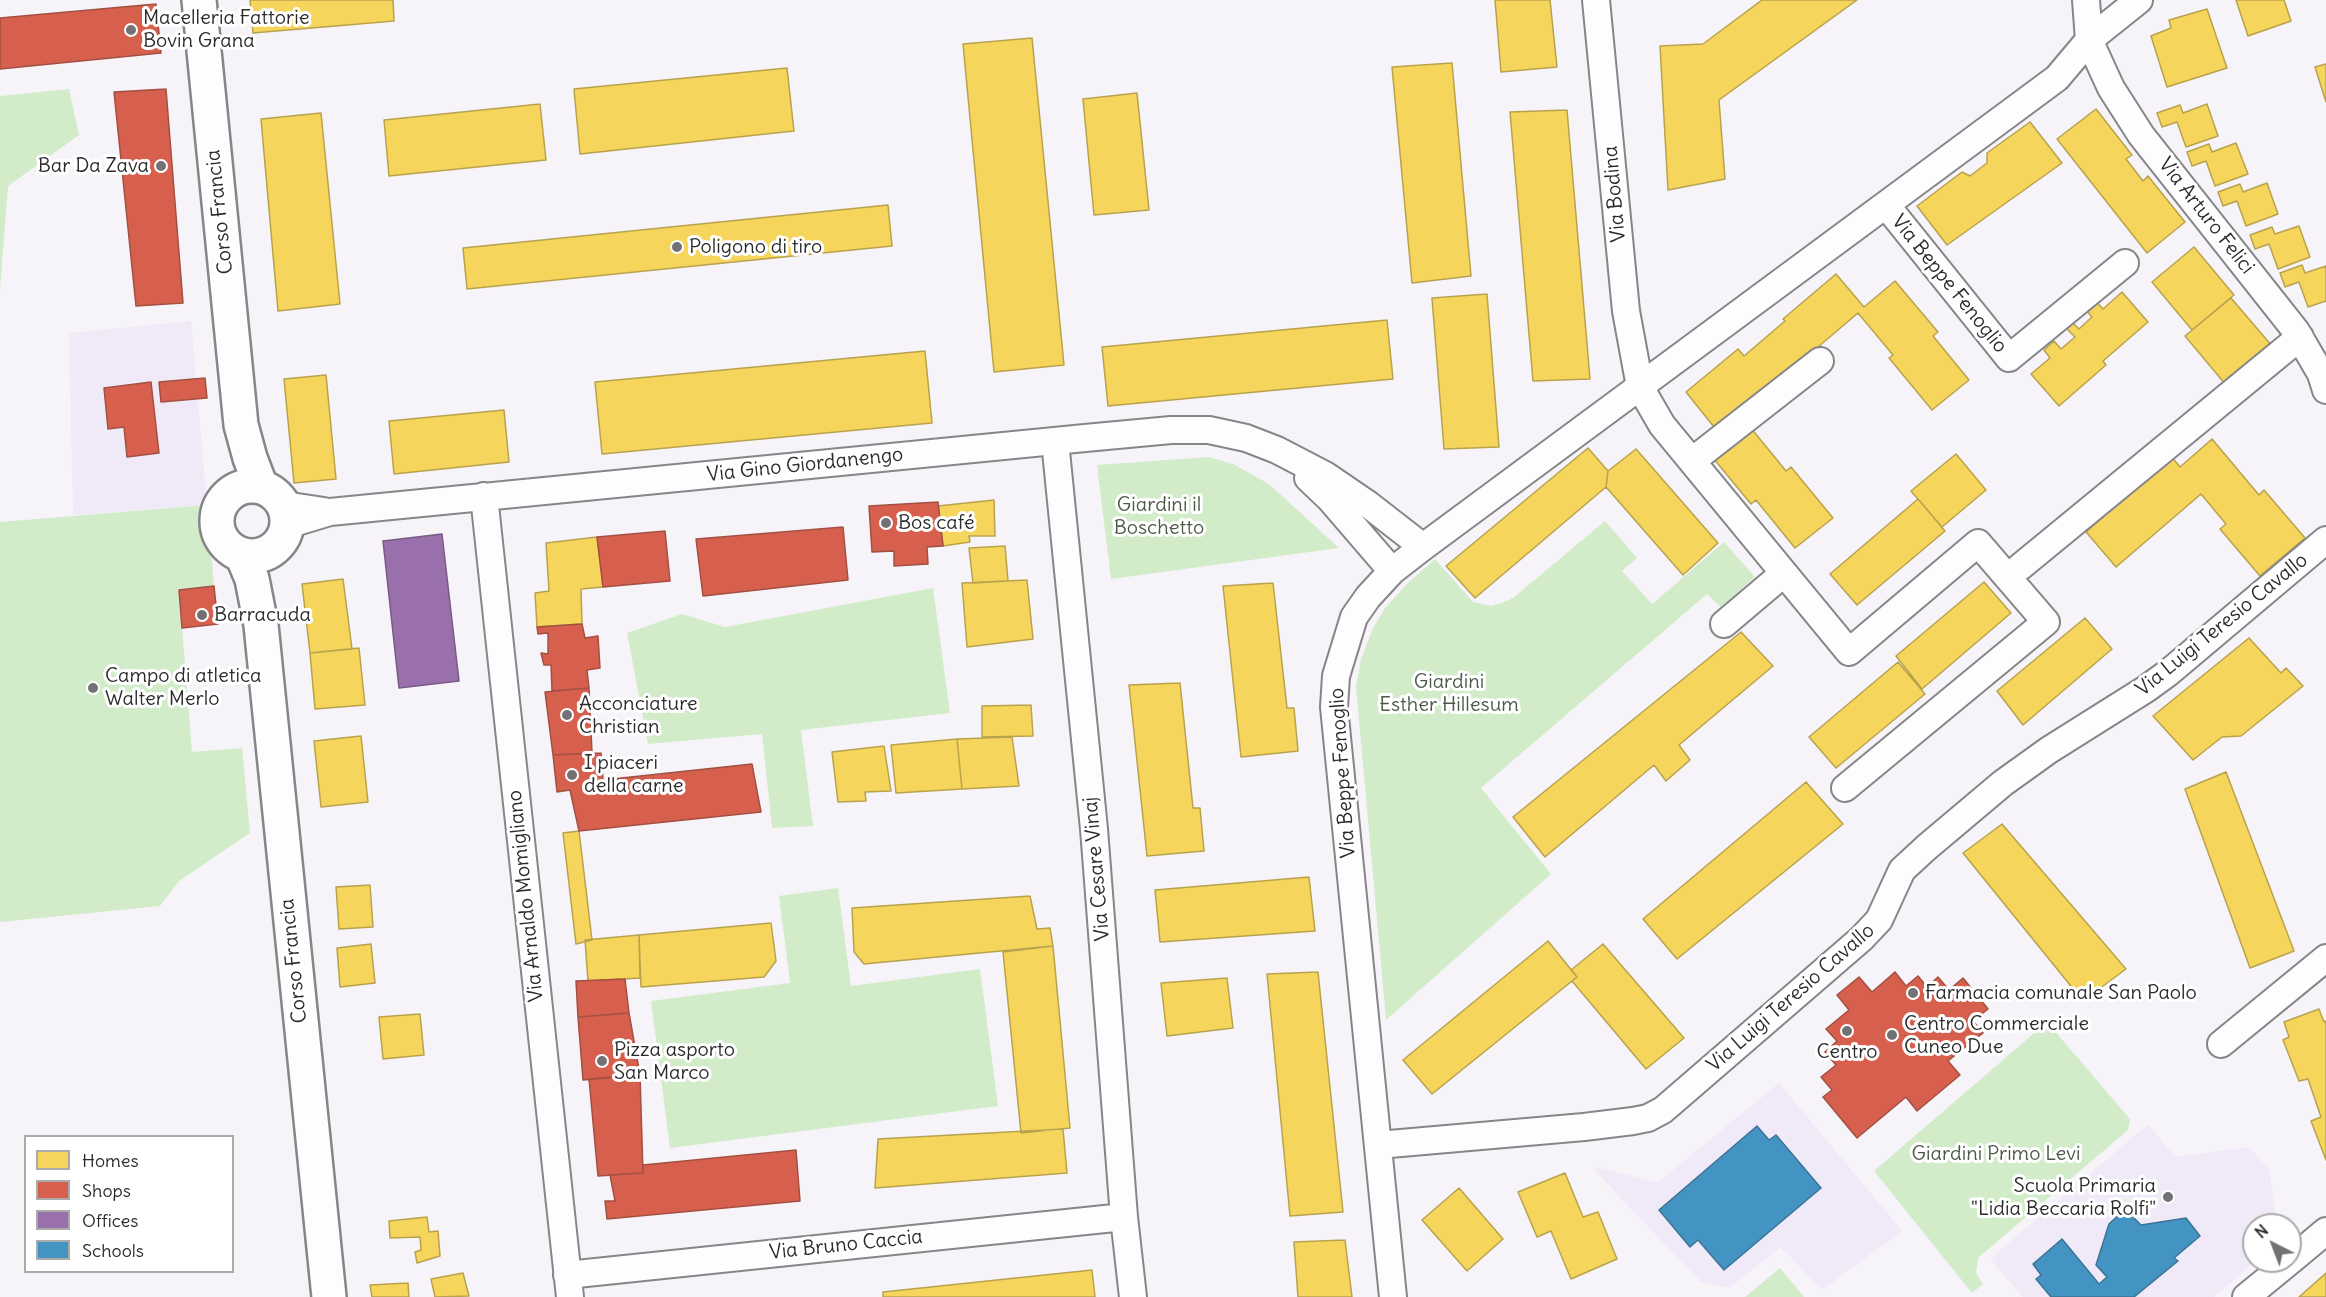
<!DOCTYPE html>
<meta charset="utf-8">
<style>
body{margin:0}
#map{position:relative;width:2326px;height:1297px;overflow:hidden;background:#f6f4f9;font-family:Delius,sans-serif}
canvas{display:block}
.legend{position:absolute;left:24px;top:1135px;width:210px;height:138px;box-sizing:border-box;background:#fff;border:2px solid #aaa;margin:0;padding:8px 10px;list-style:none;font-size:18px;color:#2b2b2b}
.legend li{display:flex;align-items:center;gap:12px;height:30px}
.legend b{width:30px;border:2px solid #aaa}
.north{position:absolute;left:2242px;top:1213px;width:60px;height:60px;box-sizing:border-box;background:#fff;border:2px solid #aaa;border-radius:50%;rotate:318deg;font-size:16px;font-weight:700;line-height:24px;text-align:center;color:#2b2b2b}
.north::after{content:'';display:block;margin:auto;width:21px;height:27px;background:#727173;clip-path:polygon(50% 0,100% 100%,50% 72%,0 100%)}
</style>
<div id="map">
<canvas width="2326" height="1297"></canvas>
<ul class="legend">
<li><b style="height:16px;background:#f6d55c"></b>Homes</li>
<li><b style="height:16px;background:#d6604d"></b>Shops</li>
<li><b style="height:16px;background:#9970ab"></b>Offices</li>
<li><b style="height:16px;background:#4393c3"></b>Schools</li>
</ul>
<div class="north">N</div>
</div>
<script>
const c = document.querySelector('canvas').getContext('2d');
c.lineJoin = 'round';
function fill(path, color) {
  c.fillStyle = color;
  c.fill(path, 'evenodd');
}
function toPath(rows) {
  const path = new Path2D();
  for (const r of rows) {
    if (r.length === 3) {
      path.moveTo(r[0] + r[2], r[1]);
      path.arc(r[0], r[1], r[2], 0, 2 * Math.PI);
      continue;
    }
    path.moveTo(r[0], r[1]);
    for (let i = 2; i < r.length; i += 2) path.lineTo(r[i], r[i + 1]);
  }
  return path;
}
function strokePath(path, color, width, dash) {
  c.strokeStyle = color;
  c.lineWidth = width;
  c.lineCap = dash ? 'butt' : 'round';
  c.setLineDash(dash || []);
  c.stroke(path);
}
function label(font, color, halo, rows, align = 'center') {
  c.font = font + ' Delius,sans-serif';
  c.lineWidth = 6;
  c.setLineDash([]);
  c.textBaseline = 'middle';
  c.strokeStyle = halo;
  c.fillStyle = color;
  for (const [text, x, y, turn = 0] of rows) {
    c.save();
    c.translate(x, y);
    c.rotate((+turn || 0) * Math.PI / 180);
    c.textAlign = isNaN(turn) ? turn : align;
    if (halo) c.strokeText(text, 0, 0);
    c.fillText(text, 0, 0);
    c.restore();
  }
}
const built = toPath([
 [191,321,207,505,73,515,69,333],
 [1779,1083,1902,1231,1822,1290,1781,1247,1729,1288,1701,1282,1595,1171,1597,1167,1657,1183],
 [2148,1124,2175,1157,2249,1147,2269,1169,2277,1225,2254,1225,2254,1261,2256,1261,2214,1297,2023,1297,1990,1259]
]);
const green = toPath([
 [69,89,79,135,8,186,0,290,0,96],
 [1209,457,1233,464,1269,484,1339,548,1111,579,1097,465],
 [207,505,214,586,179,590,192,752,242,748,250,833,179,881,160,906,0,922,0,522],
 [1605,521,1637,558,1622,571,1652,604,1724,542,1755,577,1721,607,1707,594,1481,788,1551,874,1386,1020,1356,687,1361,659,1373,628,1385,608,1408,583,1435,559,1473,602,1491,606,1502,603,1513,598],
 [933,588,950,713,801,730,813,826,772,828,762,734,648,744,627,633,682,614,725,627],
 [838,888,851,986,980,969,998,1106,670,1148,651,1001,790,983,779,896],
 [2047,1022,2130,1119,2128,1130,1978,1258,1976,1273,1983,1284,1972,1293,1874,1171],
 [1780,1268,1804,1297,1745,1297]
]);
const homes = toPath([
 [250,0,393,0,394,21,253,33,250,0],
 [1495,0,1550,0,1557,67,1501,72,1495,0],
 [1762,0,1857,0,1719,100,1725,179,1668,190,1660,46,1703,44,1762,0],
 [2236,0,2284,0,2291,21,2248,36,2236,0],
 [2207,9,2227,68,2167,87,2151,36,2171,28,2169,20,2207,9],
 [1032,38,1064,365,994,372,963,44,1032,38],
 [1452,63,1471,276,1412,283,1392,67,1452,63],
 [2326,64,2326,102,2315,67,2326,64],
 [787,68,794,131,580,154,574,89,787,68],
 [1137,93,1149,210,1094,215,1083,99,1137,93],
 [540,104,546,160,389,176,384,120,540,104],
 [2207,104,2218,136,2186,147,2177,122,2162,127,2157,113,2180,105,2183,113,2207,104],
 [2096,109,2132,155,2126,159,2143,181,2148,176,2185,222,2147,253,2057,139,2096,109],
 [1567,110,1590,379,1533,381,1510,112,1567,110],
 [321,113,340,304,278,311,261,119,321,113],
 [2030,122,2062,163,1947,245,1917,206,1962,172,1970,176,1987,163,1987,153,2030,122],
 [2236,143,2248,174,2215,186,2206,161,2192,166,2187,152,2209,144,2212,152,2236,143],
 [2267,183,2278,214,2246,226,2237,201,2223,206,2218,192,2240,184,2243,192,2267,183],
 [888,205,892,246,467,289,463,248,888,205],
 [2299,226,2310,257,2278,269,2269,244,2255,249,2250,235,2272,227,2275,234,2299,226],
 [2194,247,2234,295,2192,330,2152,282,2194,247],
 [2302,265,2305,273,2326,266,2326,301,2308,307,2299,282,2285,287,2280,273,2302,265],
 [1836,274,1864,307,1895,281,1938,332,1933,336,1969,380,1932,410,1889,358,1893,355,1858,313,1818,347,1824,354,1718,432,1686,392,1738,349,1744,356,1785,321,1783,319,1836,274],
 [2122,292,2148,322,2103,361,2106,365,2059,406,2031,374,2050,358,2044,350,2054,341,2061,349,2075,337,2065,327,2071,321,2079,329,2092,317,2085,309,2095,300,2103,309,2122,292],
 [1487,294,1499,447,1444,449,1432,298,1487,294],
 [2231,298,2272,346,2226,385,2185,336,2231,298],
 [1387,320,1393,379,1108,406,1102,347,1387,320],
 [925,351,932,423,602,454,595,382,925,351],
 [326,375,336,479,294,483,284,379,326,375],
 [504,410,509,462,394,474,389,421,504,410],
 [1746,422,1786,471,1791,467,1833,518,1795,548,1756,500,1751,504,1709,453,1746,422],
 [2212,439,2259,495,2264,490,2305,538,2260,576,2220,529,2226,524,2201,494,2116,567,2086,532,2171,456,2180,467,2212,439],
 [1588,448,1608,471,1606,487,1475,598,1446,566,1588,448],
 [1636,449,1718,543,1683,575,1606,487,1608,471,1636,449],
 [1956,454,1986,490,1942,527,1911,491,1956,454],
 [1918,499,1945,531,1857,605,1830,574,1918,499],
 [994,500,995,536,969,536,970,542,943,546,938,506,994,500],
 [597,537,603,587,581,589,582,624,537,627,535,593,549,591,546,543,597,537],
 [1005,546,1008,581,973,583,969,548,1005,546],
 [343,579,352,649,310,653,302,584,343,579],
 [1027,580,1033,639,967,647,962,583,1027,580],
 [1984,582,2011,613,1922,689,1896,656,1984,582],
 [1273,583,1287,708,1294,708,1298,751,1241,757,1223,586,1273,583],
 [2085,618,2112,649,2023,725,1997,691,2085,618],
 [1741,632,1773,666,1679,745,1690,760,1666,781,1654,765,1545,857,1513,817,1741,632],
 [2249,638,2281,673,2286,668,2303,686,2241,736,2222,737,2193,760,2153,716,2249,638],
 [359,648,365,705,315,709,310,653,359,648],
 [1898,662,1925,694,1836,768,1809,737,1898,662],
 [1180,683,1193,808,1200,808,1204,851,1147,856,1129,685,1180,683],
 [1031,705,1033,736,982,737,982,706,1031,705],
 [361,736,368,802,321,807,314,741,361,736],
 [1012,737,1019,786,962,789,957,739,1012,737],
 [957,739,962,789,896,793,891,745,957,739],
 [884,746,891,791,865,792,866,801,838,802,832,752,884,746],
 [2226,772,2294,951,2250,968,2185,789,2226,772],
 [1806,782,1843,824,1677,959,1643,919,1806,782],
 [2002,824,2126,969,2083,1001,1963,853,2002,824],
 [579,831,592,940,576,944,563,833,579,831],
 [1309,877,1315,931,1160,942,1155,890,1309,877],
 [370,885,373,927,339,929,336,887,370,885],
 [1030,896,1037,929,1050,928,1053,946,864,964,854,952,852,908,1030,896],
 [771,923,776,961,764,977,641,987,639,935,771,923],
 [639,935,640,978,588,981,585,940,639,935],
 [1548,941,1577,977,1432,1094,1403,1060,1548,941],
 [371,944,375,983,340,987,337,948,371,944],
 [1603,944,1684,1038,1646,1069,1572,981,1577,977,1571,970,1603,944],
 [1053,946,1070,1128,1021,1133,1003,952,1053,946],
 [1318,972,1343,1212,1290,1216,1267,974,1318,972],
 [1227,978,1233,1028,1167,1036,1161,983,1227,978],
 [2319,1009,2324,1022,2326,1021,2326,1160,2311,1121,2321,1117,2308,1079,2299,1081,2283,1040,2289,1037,2284,1022,2319,1009],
 [420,1014,424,1055,383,1059,379,1017,420,1014],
 [1063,1129,1067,1173,875,1188,878,1139,1063,1129],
 [1565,1173,1583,1217,1598,1212,1617,1259,1571,1279,1551,1231,1537,1237,1518,1192,1565,1173],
 [1459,1188,1503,1239,1467,1271,1422,1220,1459,1188],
 [427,1217,429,1232,438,1231,440,1256,417,1263,415,1252,421,1250,420,1237,390,1238,389,1221,427,1217],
 [1345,1240,1352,1297,1298,1297,1294,1242,1345,1240],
 [1092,1270,1095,1297,883,1297,883,1292,1092,1270],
 [463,1273,469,1296,435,1297,431,1279,463,1273],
 [2326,1273,2326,1297,2299,1297,2326,1273],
 [408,1283,409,1297,372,1297,370,1285,408,1283]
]);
const shops = toPath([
 [156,4,161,53,0,69,0,18,156,4],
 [166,89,183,303,136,306,114,92,166,89],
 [205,378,207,398,161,402,159,382,205,378],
 [151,382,159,453,127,457,124,427,108,429,104,388,151,382],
 [938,502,943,546,927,547,928,564,894,566,894,551,872,552,869,506,938,502],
 [843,527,848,580,703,596,696,539,843,527],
 [665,531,670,581,603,587,597,537,665,531],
 [214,586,218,624,182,628,179,590,214,586],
 [582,624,585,638,598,636,600,668,587,670,589,688,552,691,551,665,544,665,541,653,548,654,548,633,538,634,537,627,582,624],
 [589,688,592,753,553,755,545,692,589,688],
 [601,753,603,780,752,764,761,812,579,831,570,790,557,792,553,755,601,753],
 [1895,972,1906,986,1918,976,1927,987,1938,977,1949,990,1963,978,1988,1009,1973,1021,1983,1033,1948,1061,1960,1075,1917,1111,1906,1097,1857,1138,1823,1097,1832,1090,1821,1077,1836,1065,1825,1052,1837,1041,1826,1029,1849,1010,1837,995,1859,977,1872,992,1895,972],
 [625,979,629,1013,578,1017,576,981,625,979],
 [629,1013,640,1075,583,1080,578,1017,629,1013],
 [640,1075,643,1173,598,1176,589,1079,640,1075],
 [796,1150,800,1201,607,1219,605,1201,615,1201,610,1175,643,1173,643,1165,796,1150]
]);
const offices = toPath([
 [442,534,459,681,399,688,383,541,442,534]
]);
const schools = toPath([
 [1757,1126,1769,1140,1776,1135,1821,1188,1724,1270,1698,1240,1690,1247,1659,1210,1757,1126],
 [2125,1209,2141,1225,2186,1218,2200,1236,2174,1258,2178,1261,2134,1297,2051,1297,2036,1279,2041,1275,2033,1264,2062,1239,2099,1284,2107,1277,2096,1265,2109,1224,2125,1209]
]);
const minor = toPath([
 [1596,0,1626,311,1640,387,1662,425,1849,652,1978,543,2046,622,1845,788],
 [2086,0,2089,40,2111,88,2141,135,2296,331,2321,374,2326,390],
 [1886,205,2009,358,2125,263],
 [1055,441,1094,829,1124,1217,1133,1297],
 [1692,461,1820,361],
 [1308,478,1330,499,1392,571],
 [484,496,570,1297],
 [284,505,324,511],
 [287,525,330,512,1085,438,1171,430,1209,430,1246,438,1277,450,1325,475,1369,505,1423,547],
 [2020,567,2300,337],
 [1724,624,1783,574],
 [2221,1044,2326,958],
 [1378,1145,1584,1127,1633,1121,1648,1118,1663,1110,1861,939,1879,920,1902,870,1927,847,2003,783,2049,750,2146,689,2168,673,2326,540],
 [2290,1261,2326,1231],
 [567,1275,1124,1217],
 [1393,1297,1334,707,1336,676,1354,617,1368,597,1392,571,1423,547,2057,78,2089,40,2139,0],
 [2246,1297,2290,1261]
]);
const secondary = toPath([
 [199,0,241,425,250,458,261,487],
 [252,521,35],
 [242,555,252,579,261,625,329,1297]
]);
const markers = [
 [131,30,6,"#727173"],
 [161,166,6,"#727173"],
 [677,247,6,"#727173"],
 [886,523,6,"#727173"],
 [202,615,6,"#727173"],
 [93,688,6,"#727173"],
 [567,715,6,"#727173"],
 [572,775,6,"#727173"],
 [1913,993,6,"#727173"],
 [1847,1031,6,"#727173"],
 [1892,1035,6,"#727173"],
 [602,1061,6,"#727173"],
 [2168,1197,6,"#727173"]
];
const poiNames = [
 ["Macelleria Fattorie",143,18],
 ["Bovin Grana",143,41],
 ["Bar Da Zava",149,166,"right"],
 ["Poligono di tiro",689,247],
 ["Bos café",898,523],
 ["Barracuda",214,615],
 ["Campo di atletica",105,676],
 ["Walter Merlo",105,699],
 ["Acconciature",579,704],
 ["Christian",579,727],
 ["I piaceri",584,763],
 ["della carne",584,786],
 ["Farmacia comunale San Paolo",1925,993],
 ["Centro Commerciale",1904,1024],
 ["Cuneo Due",1904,1047],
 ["Pizza asporto",614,1050],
 ["San Marco",614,1073],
 ["Centro",1847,1052,"center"],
 ["Scuola Primaria",2156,1186,"right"],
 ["\"Lidia Beccaria Rolfi\"",2156,1209,"right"]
];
const streetNames = [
 ["Via Bodina",1615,194,-95],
 ["Corso Francia",220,212,-96],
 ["Via Arturo Felici",2206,216,52],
 ["Via Beppe Fenoglio",1949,284,51],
 ["Via Gino Giordanengo",805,465,-6],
 ["Via Luigi Teresio Cavallo",2222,625,-39],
 ["Via Beppe Fenoglio",1343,773,-94],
 ["Via Cesare Vinaj",1097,869,-95],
 ["Via Arnaldo Momigliano",526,896,-96],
 ["Corso Francia",294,961,-96],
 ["Via Luigi Teresio Cavallo",1791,998,-41],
 ["Via Bruno Caccia",846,1245,-6]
];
const parkNames = [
 ["Giardini il",1159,505],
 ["Boschetto",1159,528],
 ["Giardini",1449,682],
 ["Esther Hillesum",1449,705],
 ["Giardini Primo Levi",1996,1154]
];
fill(built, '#f0eaf8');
fill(green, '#d2ecca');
fill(homes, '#f6d55c');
strokePath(homes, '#b9a24d', 1.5);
fill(shops, '#d6604d');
strokePath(shops, '#a35043', 1.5);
fill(offices, '#9970ab');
strokePath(offices, '#785b85', 1.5);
fill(schools, '#4393c3');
strokePath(schools, '#3c7495', 1.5);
strokePath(minor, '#868588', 30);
strokePath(secondary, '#868588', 38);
strokePath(minor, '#fefdfe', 26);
strokePath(secondary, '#fefdfe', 33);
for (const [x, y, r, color] of markers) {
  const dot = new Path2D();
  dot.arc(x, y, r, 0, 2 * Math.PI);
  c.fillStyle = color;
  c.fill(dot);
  strokePath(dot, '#fff', 2);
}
label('20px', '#2b2b2b', '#fff', poiNames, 'left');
label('20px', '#2b2b2b', '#fff', streetNames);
label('20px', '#4e5a49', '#fff', parkNames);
</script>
